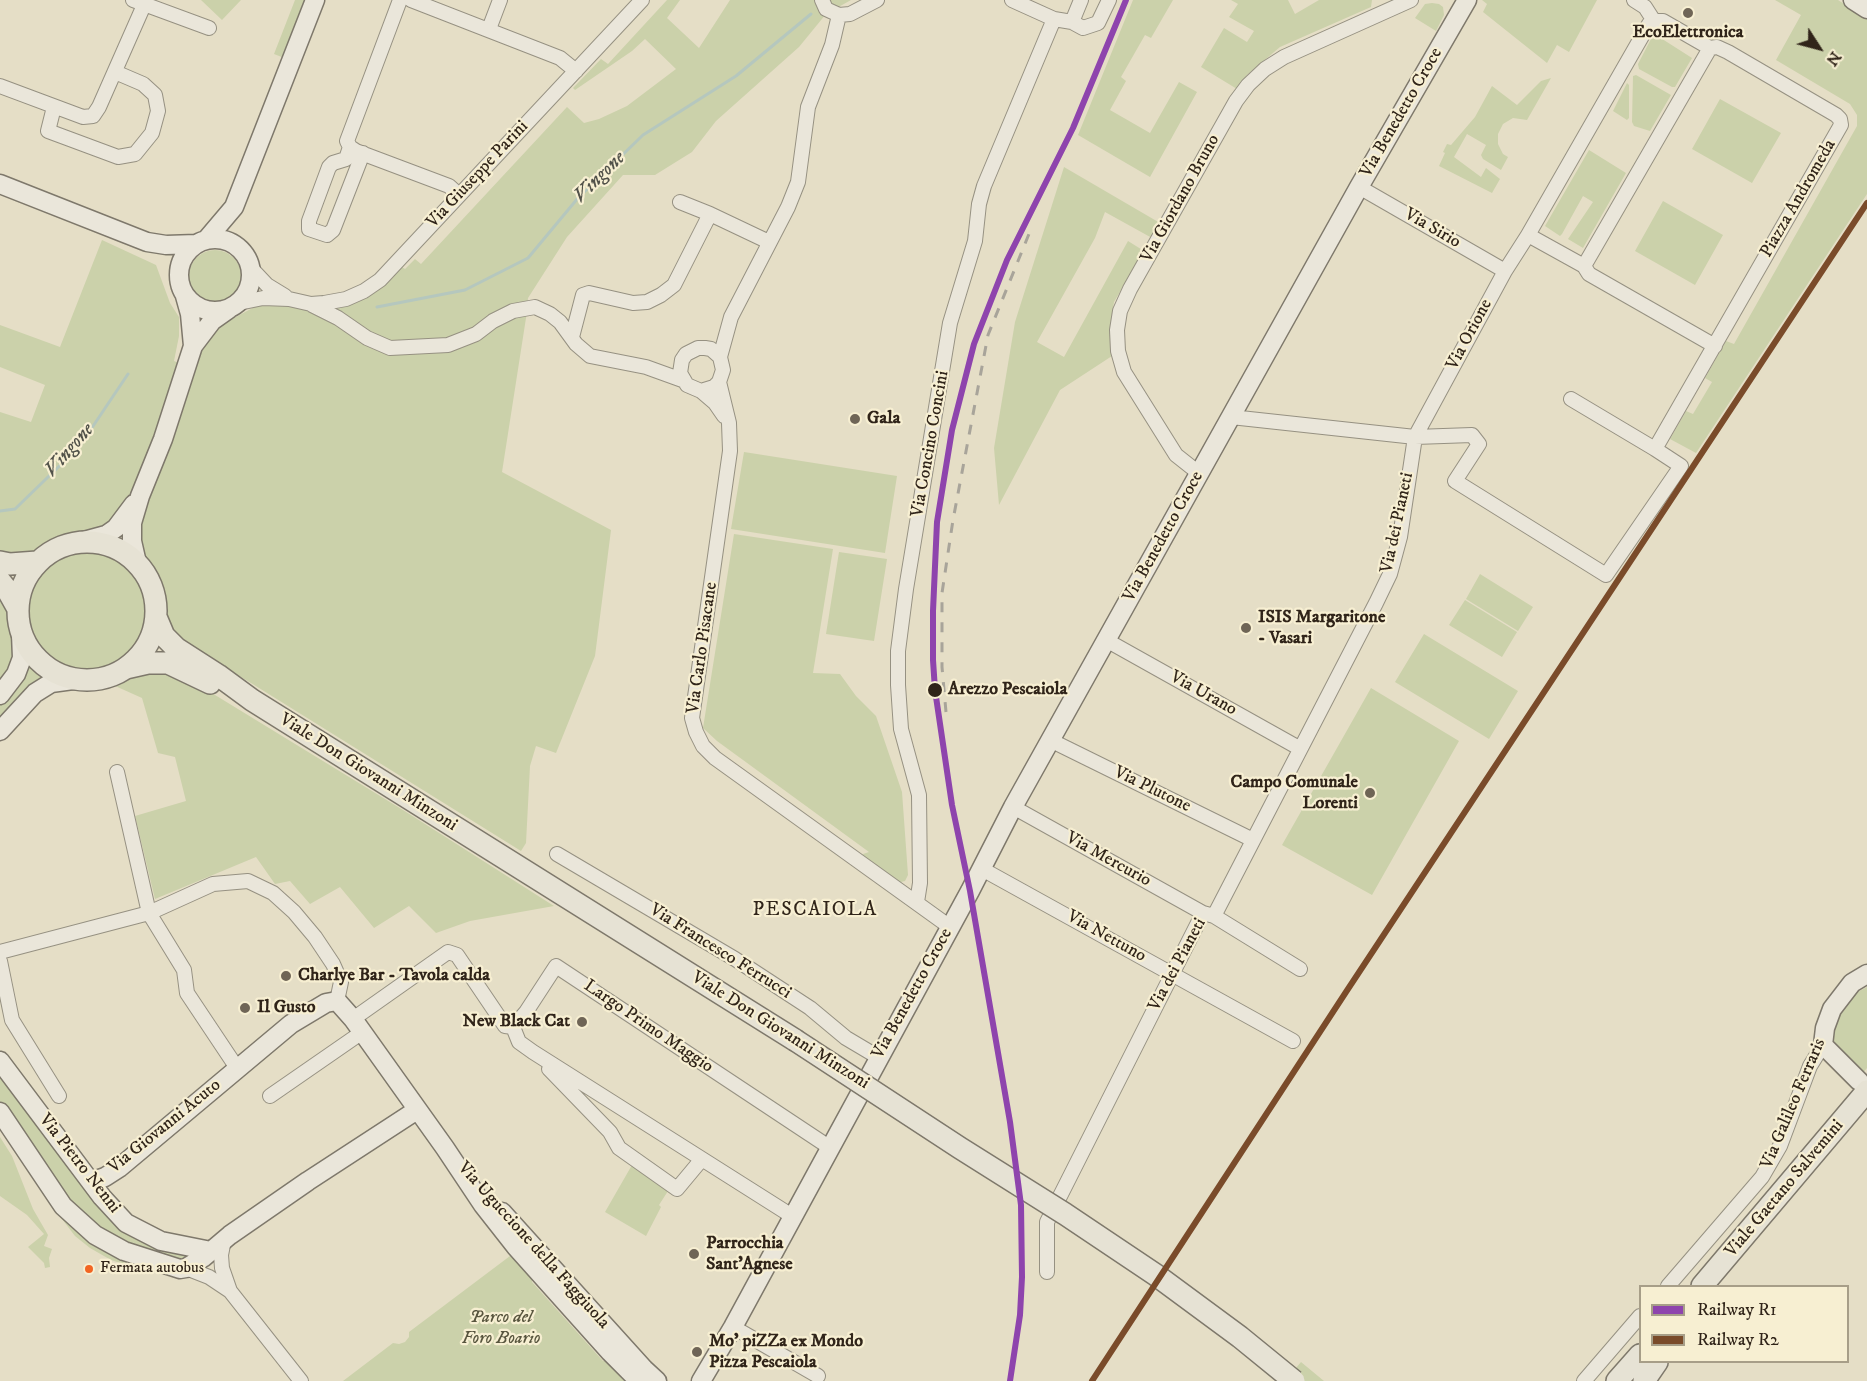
<!DOCTYPE html>
<style>
body{margin:0}
#map{position:relative;width:1867px;height:1381px;overflow:hidden;background:#e5dec6;font-family:"IM FELL DW Pica",serif}
canvas{display:block}
.legend{position:absolute;left:1639px;top:1285px;width:210px;height:78px;box-sizing:border-box;background:#f7efd2;border:2px solid #a79e88;margin:0;padding:8px 10px;list-style:none;font-size:18px;color:#302419}
.legend li{display:flex;align-items:center;gap:12px;height:30px}
.legend b{width:30px;border:2px solid #a79e88}
.north{position:absolute;left:1789px;top:18px;width:60px;height:60px;-webkit-text-stroke:4px #f7efd2;paint-order:stroke;rotate:126deg;font-size:16px;font-weight:700;line-height:24px;text-align:center;color:#302419}
.north::after{content:'';display:block;margin:auto;width:21px;height:27px;background:#302419;clip-path:polygon(50% 0,100% 100%,50% 72%,0 100%)}
</style>
<div id="map">
<canvas width="1867" height="1381"></canvas>
<ul class="legend">
<li><b style="height:8px;background:#8e44ad"></b>Railway R1</li>
<li><b style="height:8px;background:#7a4b2a"></b>Railway R2</li>
</ul>
<div class="north">N</div>
</div>
<script>
const c = document.querySelector('canvas').getContext('2d');
c.lineJoin = 'round';
function fill(path, color) {
  c.fillStyle = color;
  c.fill(path, 'evenodd');
}
function toPath(rows) {
  const path = new Path2D();
  for (const r of rows) {
    if (r.length === 3) {
      path.moveTo(r[0] + r[2], r[1]);
      path.arc(r[0], r[1], r[2], 0, 2 * Math.PI);
      continue;
    }
    path.moveTo(r[0], r[1]);
    for (let i = 2; i < r.length; i += 2) path.lineTo(r[i], r[i + 1]);
  }
  return path;
}
function strokePath(path, color, width, dash) {
  c.strokeStyle = color;
  c.lineWidth = width;
  c.lineCap = dash ? 'butt' : 'round';
  c.setLineDash(dash || []);
  c.stroke(path);
}
function label(font, color, halo, rows, align = 'center') {
  c.font = font + ' "IM FELL DW Pica",serif';
  c.lineWidth = 4.5;
  c.setLineDash([]);
  c.textBaseline = 'middle';
  c.strokeStyle = halo;
  c.fillStyle = color;
  for (const [text, x, y, turn = 0] of rows) {
    c.save();
    c.translate(x, y);
    c.rotate((+turn || 0) * Math.PI / 180);
    c.textAlign = isNaN(turn) ? turn : align;
    if (halo) c.strokeText(text, 0, 0);
    c.fillText(text, 0, 0);
    c.restore();
  }
}
const green = toPath([
 [201,0,241,0,222,20],
 [295,0,315,0,292,61,274,54],
 [667,0,680,0,667,18,699,48,730,0,851,0,826,14,799,47,716,121,692,152,655,175,623,175,567,237,528,298,526,318,502,472,611,530,595,656,556,753,536,746,530,766,526,843,521,851,251,683,179,641,174,637,167,618,165,596,158,574,141,551,137,524,170,449,203,340,218,324,234,318,260,304,280,304,305,310,318,309,386,283,402,267,405,269,415,259,421,264,567,107,584,123,599,119,627,106,676,69,645,39,632,51,575,90,573,88,601,59,608,64],
 [1133,0,1173,0,1151,38,1145,35,1121,77,1126,81,1110,110,1150,133,1179,82,1197,92,1150,177,1078,135],
 [1231,0,1288,0,1295,14,1319,0,1372,0,1371,7,1280,47,1247,75,1237,89,1201,67,1224,28,1247,42,1254,31,1229,17,1238,4],
 [1482,0,1597,0,1569,52,1557,45,1547,63,1483,12,1487,4],
 [1775,0,1838,0,1867,19,1867,194,1696,453,1670,439,1686,411,1693,414,1712,382,1705,378,1726,341,1734,344,1857,126,1857,115,1850,104,1776,60,1801,15],
 [1432,3,1439,4,1443,7,1444,15,1436,31,1415,18,1425,4],
 [1656,35,1692,58,1675,87,1672,87,1639,69,1638,64,1652,37],
 [1636,75,1671,95,1650,131,1634,126,1632,122,1633,76],
 [1551,78,1527,120,1513,118,1503,124,1498,134,1498,144,1503,154,1508,157,1501,170,1483,159,1481,155,1486,145,1467,134,1454,157,1481,177,1486,168,1500,179,1492,193,1439,166,1445,153,1443,152,1447,144,1451,145,1475,117,1492,86,1517,105,1541,81],
 [1627,83,1629,85,1629,118,1627,120,1613,111],
 [1720,99,1781,133,1752,183,1692,149],
 [1589,150,1626,173,1583,248,1568,239,1593,202,1583,196,1562,234,1560,236,1545,226],
 [1064,167,1160,223,1152,238,1105,212,1095,238,1037,342,1064,357,1128,241,1144,251,1114,302,1110,327,1112,356,1060,390,999,505,994,448,1015,322],
 [1663,201,1723,235,1695,285,1635,251],
 [102,240,156,265,170,303,179,317,179,336,174,361,179,363,153,444,134,490,117,520,94,532,70,534,57,537,27,556,0,554,0,412,31,422,45,385,0,367,0,325,60,347],
 [215,276,26],
 [744,452,897,476,885,553,731,529],
 [734,534,833,549,813,673,840,674,856,696,876,716,902,792,908,875,905,881,897,883,864,859,863,854,869,852,717,741,703,728],
 [88,610,60],
 [839,552,887,559,874,641,826,634],
 [1480,574,1533,607,1518,631,1466,599],
 [0,593,9,609,10,624,15,641,16,660,0,685],
 [1465,600,1517,632,1502,657,1449,625],
 [1424,634,1518,691,1489,739,1395,682],
 [28,659,48,678,0,722,0,704,12,692],
 [157,669,184,676,403,810,554,906,470,921,436,933,409,906,374,928,340,887,310,904,290,881,275,884,256,857,155,899,135,816,186,801,175,757,158,753,142,698,113,685,137,674],
 [1371,688,1459,741,1372,895,1282,845],
 [1867,987,1867,1068,1862,1074,1838,1051,1834,1041,1834,1021,1848,997],
 [0,1068,113,1217,200,1249,180,1263,155,1255,151,1270,129,1266,111,1260,90,1248,75,1236,52,1206,37,1156,0,1103],
 [0,1137,12,1156,33,1209,48,1235,44,1246,52,1249,49,1258,50,1267,45,1268,44,1263,28,1247,44,1234,27,1215,0,1196],
 [632,1165,668,1191,659,1205,661,1207,646,1236,605,1212],
 [514,1253,532,1274,532,1282,603,1361,608,1360,627,1381,343,1381,393,1343,399,1344,405,1342,409,1337,409,1332],
 [1301,1362,1324,1381,1285,1381]
]);
const stream = toPath([
 [377,307,465,290,528,258,578,198,643,135,736,76,811,14],
 [0,511,15,509,79,447,128,374]
]);
const street = toPath([
 [133,0,209,28],
 [400,0,347,141,350,147,356,151,449,186,459,195],
 [411,0,560,58,576,71],
 [822,0,826,9,839,15,850,14,877,0],
 [1012,0,1054,19],
 [1081,0,1072,22,1083,28,1098,23,1109,0],
 [1634,0,1645,7,1654,21],
 [489,29,500,0],
 [0,86,83,117,93,116,99,107,144,5],
 [54,107,48,131,118,157,135,154,152,133,158,111,155,95,143,84,115,72],
 [350,147,346,159,333,163,329,167,309,221,309,229,327,235,333,230,363,153],
 [1359,187,1505,271],
 [680,202,710,214,769,242],
 [1584,266,1589,274,1715,346],
 [251,268,267,285,285,296],
 [239,303,263,298,289,299,311,304,324,303,346,299,364,291,380,280,642,0],
 [312,305,338,318,367,338,390,348,448,345,476,334,493,321,513,311,535,307,550,314,560,322,576,344,590,356,646,367,682,380],
 [572,337,583,295,589,293,633,303,647,302,661,295,674,285,710,214],
 [720,357,731,317,788,207,798,182,808,107,832,45,839,15],
 [719,382,729,423,730,451,692,718,696,732,703,746,715,758,950,927],
 [701,391,714,387,719,382,723,370,720,357,711,349,705,348,698,348,686,354,682,360,680,373,687,385,701,391,715,403,724,416],
 [1571,399,1655,449,1841,125,1840,119,1836,115,1728,52,1717,47,1710,48,1663,21,1654,21,1649,24,1528,235,1584,266,1710,48],
 [1231,417,1415,437,1472,435,1479,444,1455,481,1606,575,1681,466,1655,449],
 [1200,474,1176,455,1124,372,1118,351,1117,330,1120,311,1130,289,1236,101,1248,85,1265,69,1284,57,1411,0],
 [1106,640,1299,748],
 [1050,740,1253,840],
 [1013,807,1203,913],
 [557,854,735,959,810,1008,846,1038,878,1057],
 [982,869,1293,1041],
 [917,902,920,883,919,795,901,729,898,685,898,651,906,589,950,323,975,241,979,204,984,186,1054,19,1072,22],
 [1214,916,1300,969],
 [0,952,149,913,117,772],
 [0,961,12,1020,59,1096],
 [353,1019,448,952,457,955,505,1026,513,1027],
 [513,1027,526,1012,556,966,829,1147],
 [513,1027,519,1042,533,1052,792,1216],
 [237,1068,187,993,184,970,149,913,213,884,248,881,273,893,294,912,315,937,333,964,341,982,337,1001],
 [549,1069,610,1132,619,1148,677,1189,702,1159],
 [270,1096,361,1033],
 [224,1240,221,1255,222,1268,230,1291],
 [186,1268,209,1277,230,1291,301,1381],
 [1047,1272,1047,1222,1203,913,1214,916,1376,603,1390,574,1400,537,1415,437,1505,271,1528,235],
 [1668,1286,1762,1177,1780,1146,1810,1066,1823,1045],
 [733,1327,818,1376],
 [1584,1381,1640,1316]
]);
const secondary = toPath([
 [1853,0,1867,9],
 [0,184,147,242,166,245,196,244],
 [215,275,36],
 [206,240,234,207,315,0],
 [185,296,190,314,193,346],
 [84,541,106,535,116,528,134,504],
 [137,563,132,541,132,523,140,496,163,439,193,346,212,321,229,309],
 [0,695,16,674,22,658,21,634],
 [0,731,35,693,51,683,73,680],
 [0,1061,102,1197,126,1223,161,1241,211,1251],
 [1859,1081,1823,1045,1825,1028,1832,1009,1852,983,1867,974],
 [0,1112,63,1206,95,1235,124,1251,180,1269,186,1268,204,1257,230,1235,308,1181,417,1110],
 [91,1182,105,1177,119,1168,291,1024,326,1003,337,1001,353,1019,445,1148,483,1205,516,1247,610,1352,639,1381],
 [502,1212,644,1369,657,1381],
 [701,1381,733,1327,970,891,1013,807,1359,187,1467,0]
]);
const primary = toPath([
 [87,611,69],
 [0,562,10,564,37,562],
 [0,581,8,591,17,607],
 [156,617,164,636,176,648,218,675,252,700,795,1040],
 [126,668,148,663,168,663,210,683],
 [1702,1286,1867,1091],
 [1617,1381,1640,1355],
 [1644,1381,1657,1362]
]);
const rail = toPath([
 [946,712,942,667,942,593,953,520,988,335,1031,229],
 [1010,1381,1020,1315,1022,1277,1021,1205,1010,1122,970,891,952,805,935,690,933,660,933,611,937,522,952,430,974,344,1007,260,1073,128,1126,0]
]);
const primaryBridge = toPath([
 [795,1040,960,1148,1065,1214,1156,1275,1240,1337,1294,1381]
]);
const rail1 = toPath([
 [1010,1381,1020,1315,1022,1277,1021,1205,1010,1122,970,891,952,805,935,690,933,660,933,611,937,522,952,430,974,344,1007,260,1073,128,1126,0]
]);
const rail2 = toPath([
 [1092,1381,1346,992,1867,203]
]);
const markers = [
 [1688,13,6,"#6f6556"],
 [855,419,6,"#6f6556"],
 [1246,628,6,"#6f6556"],
 [935,690,8,"#302419"],
 [1370,793,6,"#6f6556"],
 [286,976,6,"#6f6556"],
 [245,1008,6,"#6f6556"],
 [582,1022,6,"#6f6556"],
 [694,1254,6,"#6f6556"],
 [89,1269,5,"#f26522"],
 [697,1352,6,"#6f6556"]
];
const busNames = [
 ["Fermata autobus",100,1269]
];
const poiNames = [
 ["EcoElettronica",1688,33,"center"],
 ["Gala",867,419],
 ["ISIS Margaritone",1258,618],
 ["- Vasari",1258,639],
 ["Campo Comunale",1358,783,"right"],
 ["Lorenti",1358,804,"right"],
 ["Charlye Bar - Tavola calda",298,976],
 ["Il Gusto",257,1008],
 ["New Black Cat",570,1022,"right"],
 ["Parrocchia",706,1244],
 ["Sant'Agnese",706,1265],
 ["Mo' piZZa ex Mondo",709,1342],
 ["Pizza Pescaiola",709,1363]
];
const streetNames = [
 ["Via Benedetto Croce",1402,113,-60],
 ["Via Giuseppe Parini",478,175,-47],
 ["Via Giordano Bruno",1181,199,-61],
 ["Piazza Andromeda",1799,199,-60],
 ["Via Sirio",1432,229,30],
 ["Via Orione",1470,335,-62],
 ["Via Concino Concini",931,444,-80],
 ["Via dei Pianeti",1398,523,-78],
 ["Via Benedetto Croce",1164,537,-61],
 ["Via Carlo Pisacane",703,648,-82],
 ["Via Urano",1203,694,29],
 ["Viale Don Giovanni Minzoni",368,773,32],
 ["Via Plutone",1152,790,26],
 ["Via Mercurio",1108,860,29],
 ["Via Nettuno",1106,937,29],
 ["Via Francesco Ferrucci",720,952,32],
 ["Via dei Pianeti",1178,965,-62],
 ["Via Benedetto Croce",913,994,-61],
 ["Largo Primo Maggio",648,1027,34],
 ["Viale Don Giovanni Minzoni",780,1031,32],
 ["Via Galileo Ferraris",1794,1104,-67],
 ["Via Giovanni Acuto",165,1127,-39],
 ["Via Pietro Nenni",79,1164,52],
 ["Viale Gaetano Salvemini",1785,1189,-50],
 ["Via Uguccione della Faggiuola",533,1246,48]
];
const stopNames = [
 ["Arezzo Pescaiola",948,690]
];
const parkNames = [
 ["Parco del",501,1318],
 ["Foro Boario",501,1339]
];
const waterNames = [
 ["Vingone",600,178,-45],
 ["Vingone",70,451,-49]
];
const neighbourhoodNames = [
 ["PESCAIOLA",815,911]
];
fill(green, '#cbd1aa');
strokePath(stream, '#b5c7be', 3);
strokePath(street, '#969182', 16);
strokePath(secondary, '#7e786b', 21);
strokePath(primary, '#7e786b', 24);
strokePath(street, '#eae6da', 14);
strokePath(secondary, '#eae6da', 18);
strokePath(primary, '#e6e2d4', 21);
strokePath(rail, '#a8a49a', 3, [10, 10]);
strokePath(primaryBridge, '#7e786b', 24, []);
strokePath(primaryBridge, '#e6e2d4', 21);
strokePath(rail1, '#8e44ad', 6);
strokePath(rail2, '#7a4b2a', 6);
for (const [x, y, r, color] of markers) {
  const dot = new Path2D();
  dot.arc(x, y, r, 0, 2 * Math.PI);
  c.fillStyle = color;
  c.fill(dot);
  strokePath(dot, '#f7efd2', 2);
}
label('16px', '#302419', '#f7efd2', busNames, 'left');
label('bold 18px', '#302419', '#f7efd2', poiNames, 'left');
label('18px', '#302419', '#f7efd2', streetNames);
label('bold 18px', '#302419', '#f7efd2', stopNames, 'left');
label('italic 18px', '#58553e', '#f7efd2', parkNames);
label('italic 20px', '#52524a', '#f7efd2', waterNames);
c.letterSpacing = '1.5px';
label('20px', '#302419', '#f7efd2', neighbourhoodNames);
c.letterSpacing = '0px';
</script>
